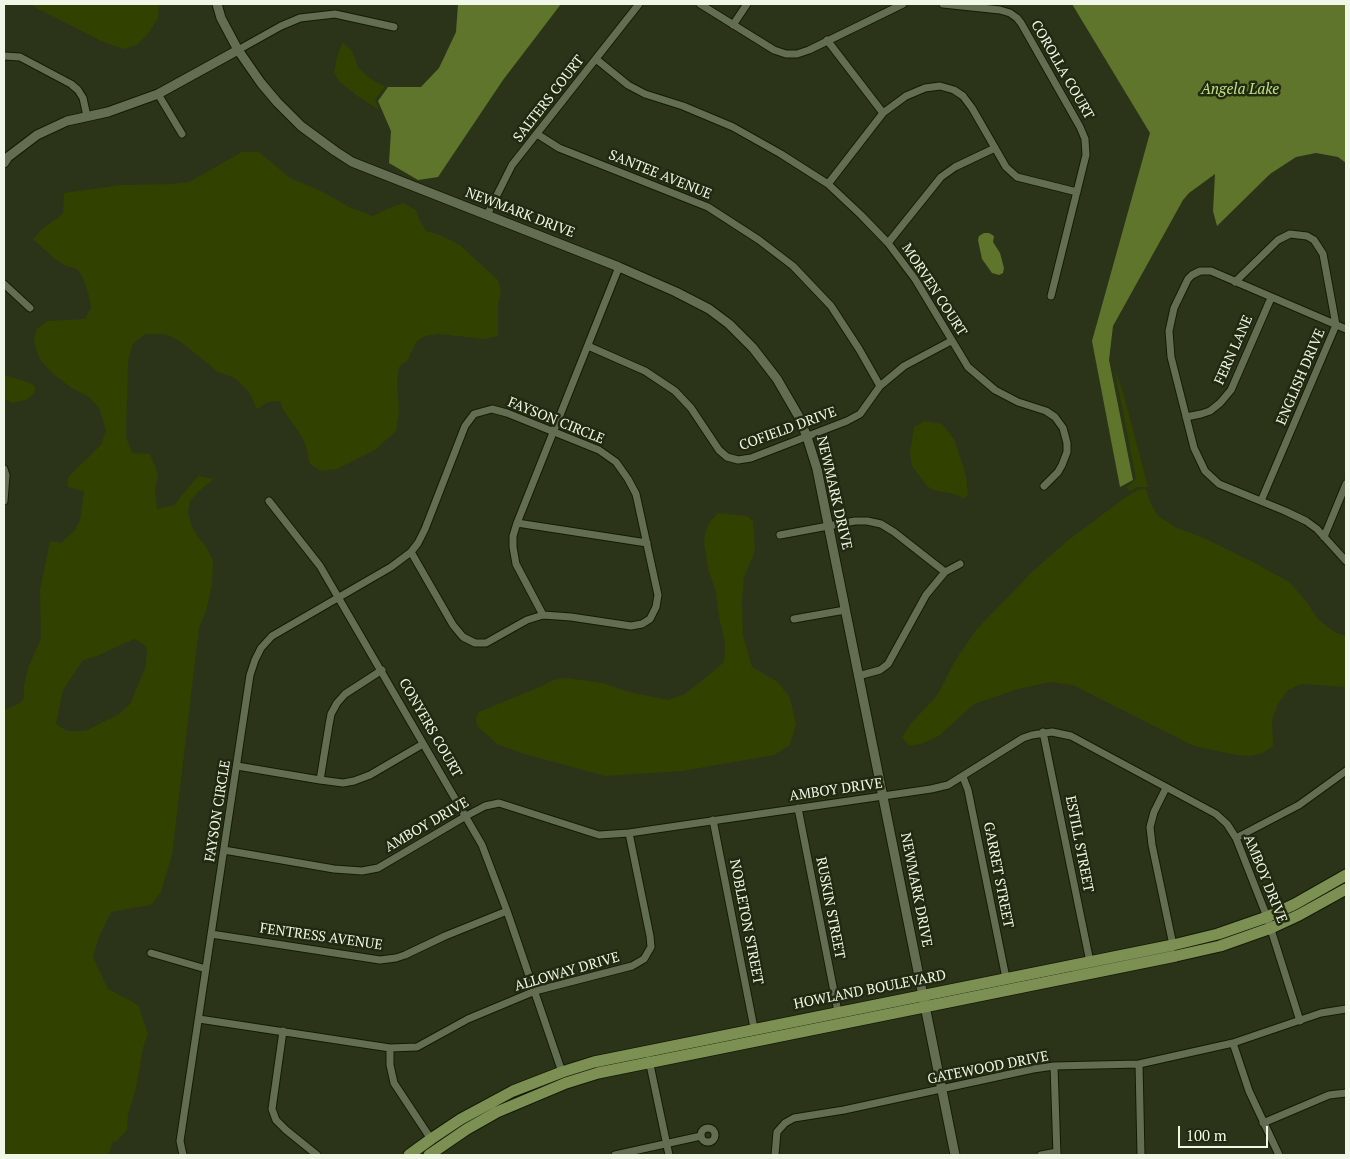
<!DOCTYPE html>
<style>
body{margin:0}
#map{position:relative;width:1350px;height:1159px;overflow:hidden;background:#2b3419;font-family:"PT Serif",serif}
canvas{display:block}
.frame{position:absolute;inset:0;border:5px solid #f1f7e7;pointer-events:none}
.scale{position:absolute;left:1178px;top:1126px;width:90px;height:22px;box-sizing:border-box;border:2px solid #f1f7e7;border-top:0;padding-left:6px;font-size:15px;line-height:18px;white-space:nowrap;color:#f1f7e7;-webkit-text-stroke:4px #212a10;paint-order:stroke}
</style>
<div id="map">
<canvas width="1350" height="1159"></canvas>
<div class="frame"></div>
<div class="scale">100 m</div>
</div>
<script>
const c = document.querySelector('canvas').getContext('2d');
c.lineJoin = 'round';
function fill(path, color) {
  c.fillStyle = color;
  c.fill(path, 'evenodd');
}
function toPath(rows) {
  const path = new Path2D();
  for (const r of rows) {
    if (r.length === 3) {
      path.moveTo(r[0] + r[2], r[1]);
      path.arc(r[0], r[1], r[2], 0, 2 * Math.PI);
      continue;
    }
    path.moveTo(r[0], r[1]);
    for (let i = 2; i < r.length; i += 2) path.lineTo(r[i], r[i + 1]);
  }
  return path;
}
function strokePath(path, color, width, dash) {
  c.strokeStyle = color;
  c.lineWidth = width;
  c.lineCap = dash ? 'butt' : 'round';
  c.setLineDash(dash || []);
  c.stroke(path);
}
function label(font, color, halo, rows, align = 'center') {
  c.font = font + ' "PT Serif",serif';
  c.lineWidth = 5;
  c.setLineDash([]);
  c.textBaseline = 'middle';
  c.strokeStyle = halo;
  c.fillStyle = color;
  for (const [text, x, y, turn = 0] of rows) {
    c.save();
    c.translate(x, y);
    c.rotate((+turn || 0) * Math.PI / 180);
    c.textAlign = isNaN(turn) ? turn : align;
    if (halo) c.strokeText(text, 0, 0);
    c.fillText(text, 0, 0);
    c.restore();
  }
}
const green = toPath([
 [29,4,159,4,159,5,158,18,148,34,137,45,123,49,101,41],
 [343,42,352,51,358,67,368,77,381,85,385,86,375,100,379,110,356,95,340,82,334,73,337,57],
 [242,152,259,152,290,178,321,191,349,207,373,216,389,208,403,203,416,210,419,219,426,231,440,235,460,245,498,280,501,291,498,305,498,336,485,339,438,334,425,336,416,342,408,360,399,367,397,382,399,411,396,431,375,450,337,469,321,471,310,464,306,446,299,432,283,410,280,401,268,402,257,409,249,392,235,378,218,372,180,341,165,334,145,334,132,345,128,362,126,437,132,453,150,454,158,474,155,489,157,509,174,505,198,476,214,479,200,490,190,501,188,513,192,526,198,537,205,545,213,561,212,583,207,608,199,628,172,855,161,892,151,905,111,912,99,937,93,957,108,989,138,1005,148,1034,143,1048,136,1088,128,1114,127,1130,117,1141,113,1142,108,1155,4,1155,4,710,20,703,24,698,24,685,28,668,41,638,40,590,50,541,61,543,75,530,80,520,84,491,68,487,68,477,101,445,106,430,99,408,89,397,70,387,51,372,41,361,36,350,34,340,36,330,47,321,85,319,91,308,89,296,83,278,77,269,66,266,55,259,33,239,43,228,63,214,64,193,122,185,171,184,189,182],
 [134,639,146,646,147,653,145,669,130,704,119,714,85,731,67,731,56,724,63,690,83,660,97,656],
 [1112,356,1115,370,1123,392,1148,487,1137,487,1131,491,1126,488,1136,479],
 [4,375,28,382,35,386,34,394,26,400,12,403,4,399],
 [925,421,942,424,954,439,966,475,968,495,964,498,954,494,933,490,927,486,912,466,910,452,914,427],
 [1146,489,1150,502,1158,516,1177,528,1204,538,1255,563,1289,582,1305,600,1318,619,1334,632,1346,636,1346,687,1301,684,1288,690,1278,704,1272,719,1273,746,1263,753,1251,756,1236,755,1194,746,1073,685,1050,682,1018,689,974,704,939,736,921,744,909,746,902,737,912,722,937,696,955,661,976,630,1031,573,1067,541,1126,497,1138,490],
 [718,513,747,516,753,521,755,551,744,577,742,601,743,635,752,667,778,682,790,698,796,724,790,745,774,755,682,771,606,776,524,754,497,744,477,726,476,719,479,712,544,685,553,680,566,678,603,683,629,692,668,700,685,694,715,670,724,662,725,644,719,617,716,592,709,572,704,543,705,533,710,522]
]);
const water = toPath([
 [458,4,561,4,503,80,438,177,418,180,389,163,391,131,378,101,388,87,421,87,439,68,456,32],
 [1072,4,1346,4,1346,163,1338,157,1316,153,1296,157,1270,174,1217,226,1213,211,1215,174,1189,193,1183,200,1113,326,1109,360,1133,480,1120,487,1092,341,1150,133],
 [984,233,989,233,994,236,993,242,1000,253,1004,268,1003,273,999,275,992,273,982,259,978,240,979,236]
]);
const minor = toPath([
 [700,4,774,50,786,54,797,54,809,50,903,4],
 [943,4,1000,10,1010,13,1017,18,1021,23,1080,127,1085,139,1086,155,1051,296],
 [733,25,747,4],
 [827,40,883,113],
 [238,50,281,26,300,18,335,14,394,27],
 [4,56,20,57,71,84,78,90,83,98,87,116],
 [596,59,628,85,645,94,683,106,733,127,781,154,828,184,861,215,888,243,915,279,968,367,995,390,1018,402,1046,411,1055,417,1063,428,1067,443,1067,452,1062,465,1058,472,1044,486],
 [158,94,182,134],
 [537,134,559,148,708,207,759,240,793,266,831,306,859,349,880,386],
 [828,184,883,113,906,96,925,88,940,86,954,90,963,96,972,108,1006,167,1017,177,1077,192],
 [487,215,512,165,639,4],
 [888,243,941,177,955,167,995,148],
 [1235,282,1278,240,1290,234,1307,236,1314,240,1323,254,1336,325,1261,501],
 [4,284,30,308],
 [1346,329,1211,271,1200,271,1192,275,1188,279,1174,308,1169,331,1171,357,1194,448,1205,471,1219,484,1285,511,1306,521,1317,529,1346,561],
 [588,346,645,371,675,391,691,408,719,450,727,457,738,460,751,458,847,421,860,414,880,386,904,366,951,341],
 [1186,417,1201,414,1210,411,1220,403,1231,390,1271,298],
 [4,469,6,475,4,501],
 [269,501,320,566,482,845,507,911,562,1072],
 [517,523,647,543],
 [780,535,855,521,867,521,881,524,894,532,945,572],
 [1324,537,1346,484],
 [543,615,516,564,513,547,513,536,517,523,619,267],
 [794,619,845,610],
 [858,676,880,670,888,664,926,595,945,572,960,564],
 [1043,732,1090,962],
 [237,766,320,780,343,783,354,781,370,775,423,744],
 [963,777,968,790,1006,978],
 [320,780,329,725,331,714,337,703,345,694,382,670],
 [1166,788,1154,812,1150,827,1152,845,1173,945],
 [798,808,838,1012],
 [713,820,754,1028],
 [1236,838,1299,805,1346,771],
 [224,850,334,869,362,871,378,868,466,816,485,806,499,803,599,835,629,833,931,789,948,785,1023,738,1032,735,1052,732,1071,736,1216,814,1227,824,1236,838,1267,917,1300,1021],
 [211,934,380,960,396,958,405,955,445,936,507,911],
 [151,953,206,969],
 [199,1019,390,1048,417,1047,468,1019,535,991,632,966,644,959,651,947,650,936,629,833],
 [283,1031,272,1109,276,1120,286,1130,317,1155],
 [1233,1043,1249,1091,1279,1155],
 [390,1048,390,1065,394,1083,431,1139],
 [649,1060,669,1155],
 [1139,1064,1141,1155],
 [1054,1066,1057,1155],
 [1263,1123,1329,1095,1346,1093],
 [708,1135,7],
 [183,1155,180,1141,250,675,255,660,261,648,272,636,391,567,411,552,418,543,425,529,465,426,474,414,492,409,507,413,599,450,616,462,628,479,636,494,658,595,656,607,650,619,642,624,631,626,571,617,543,615,527,620,486,643,475,643,463,637,453,625,411,552],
 [615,1155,701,1136],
 [775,1155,777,1132,785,1123,794,1118,844,1110,1033,1069,1054,1066,1139,1064,1233,1043,1321,1013,1346,1009],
 [1041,1155,1057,1152]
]);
const tertiary = toPath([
 [217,4,221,18,238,50,261,83,277,102,301,126,335,151,352,162,619,267,676,292,709,309,729,324,753,348,777,379,799,417,807,437,817,469,955,1155],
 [4,163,8,157,37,135,67,121,108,112,158,94,238,50]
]);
const primary = toPath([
 [409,1155,431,1139,461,1119,513,1091,562,1072,594,1062,1173,945,1218,934,1267,917,1295,904,1346,875],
 [429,1155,467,1129,497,1112,566,1083,598,1073,1176,956,1220,946,1271,928,1299,915,1346,889]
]);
const streetNames = [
 ["COROLLA COURT",1062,70,60],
 ["SALTERS COURT",549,99,-52],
 ["SANTEE AVENUE",660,175,22],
 ["NEWMARK DRIVE",520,213,21],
 ["MORVEN COURT",934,290,57],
 ["FERN LANE",1234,350,-66],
 ["ENGLISH DRIVE",1301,377,-67],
 ["FAYSON CIRCLE",556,421,22],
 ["COFIELD DRIVE",788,429,-20],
 ["NEWMARK DRIVE",834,493,77],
 ["CONYERS COURT",430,728,60],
 ["AMBOY DRIVE",836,790,-8],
 ["FAYSON CIRCLE",218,811,-81],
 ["AMBOY DRIVE",427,825,-30],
 ["ESTILL STREET",1079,844,79],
 ["GARRET STREET",998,875,79],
 ["AMBOY DRIVE",1265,879,68],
 ["NEWMARK DRIVE",916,890,79],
 ["RUSKIN STREET",830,908,79],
 ["NOBLETON STREET",746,922,79],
 ["FENTRESS AVENUE",321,937,8],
 ["ALLOWAY DRIVE",567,972,-16],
 ["HOWLAND BOULEVARD",870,990,-11],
 ["GATEWOOD DRIVE",988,1068,-11]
];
const waterNames = [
 ["Angela Lake",1240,90]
];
fill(green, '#314100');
fill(water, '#5f752c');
strokePath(minor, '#141b03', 9);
strokePath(tertiary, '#141b03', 11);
strokePath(primary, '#141b03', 13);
strokePath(minor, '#636d51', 7);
strokePath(tertiary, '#636d51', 9);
strokePath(primary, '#7c9053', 11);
label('14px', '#f1f7e7', '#212a10', streetNames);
label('italic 15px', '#c1e27e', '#212a10', waterNames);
</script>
